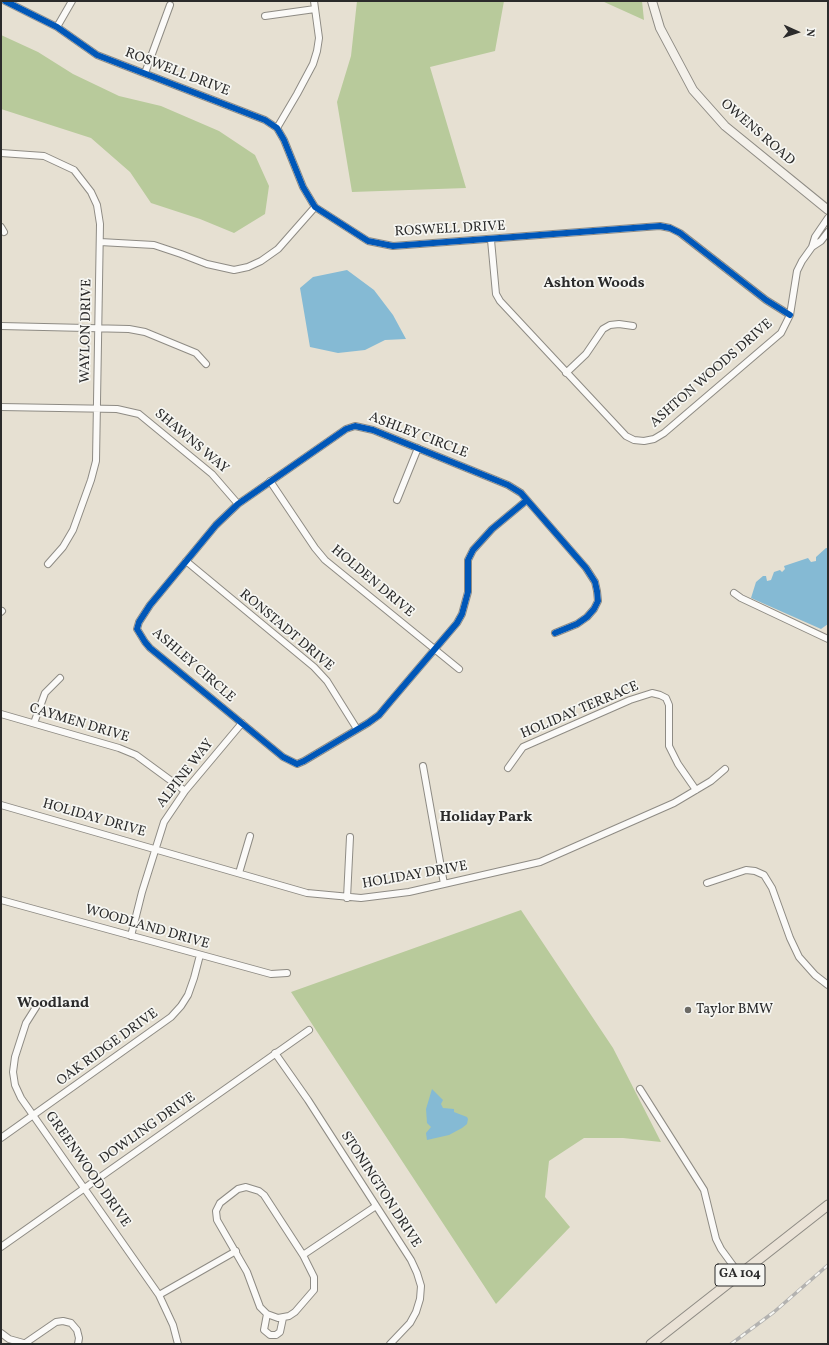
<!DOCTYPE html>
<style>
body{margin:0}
#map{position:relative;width:829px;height:1345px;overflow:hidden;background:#e6e0d2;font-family:Vollkorn,serif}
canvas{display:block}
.frame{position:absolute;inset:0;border:2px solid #2b2b2b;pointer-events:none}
.north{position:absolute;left:777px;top:12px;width:40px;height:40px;-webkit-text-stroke:3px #f6f6f2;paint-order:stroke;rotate:93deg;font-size:11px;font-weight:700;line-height:16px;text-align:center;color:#2b2b2b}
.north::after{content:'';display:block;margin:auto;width:14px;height:18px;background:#2b2b2b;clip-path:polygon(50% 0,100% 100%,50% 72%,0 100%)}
</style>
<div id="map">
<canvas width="829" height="1345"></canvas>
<div class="frame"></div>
<div class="north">N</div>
</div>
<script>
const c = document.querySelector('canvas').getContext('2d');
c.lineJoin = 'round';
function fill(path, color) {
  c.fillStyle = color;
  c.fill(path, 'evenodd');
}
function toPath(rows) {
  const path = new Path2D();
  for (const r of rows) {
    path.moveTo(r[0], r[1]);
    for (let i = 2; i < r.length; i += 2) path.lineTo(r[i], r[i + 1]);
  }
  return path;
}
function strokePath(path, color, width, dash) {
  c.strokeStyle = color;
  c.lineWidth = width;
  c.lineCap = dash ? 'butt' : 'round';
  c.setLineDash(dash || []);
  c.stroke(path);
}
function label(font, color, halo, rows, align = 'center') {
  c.font = font + ' Vollkorn,serif';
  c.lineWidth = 3.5;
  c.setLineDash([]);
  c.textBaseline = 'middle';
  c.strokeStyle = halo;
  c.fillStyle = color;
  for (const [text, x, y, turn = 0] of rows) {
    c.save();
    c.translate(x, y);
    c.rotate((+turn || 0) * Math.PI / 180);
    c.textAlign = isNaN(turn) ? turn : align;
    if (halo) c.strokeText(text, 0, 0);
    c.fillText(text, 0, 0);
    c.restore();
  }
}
const forest = toPath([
 [357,1,504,1,495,51,430,67,466,188,352,192,337,102,351,56],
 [602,1,642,1,644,20],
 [1,35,38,52,73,74,119,96,161,106,219,131,255,155,269,186,265,214,234,233,200,219,151,203,130,172,91,138,1,109],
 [521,910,613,1048,661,1142,623,1138,584,1138,549,1161,545,1197,570,1227,496,1304,291,992]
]);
const water = toPath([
 [347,270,374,290,393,315,406,339,385,340,365,350,338,353,310,347,300,288,313,277],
 [826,548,828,548,828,624,821,629,751,598,756,582,763,576,766,576,767,581,771,580,774,572,780,570,782,572,785,569,784,566,808,558,811,562,816,561,816,557],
 [432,1089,443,1100,441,1104,443,1108,454,1109,454,1112,467,1117,468,1119,467,1124,462,1128,449,1135,427,1140,426,1133,431,1127,427,1123,426,1109]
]);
const street = toPath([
 [5,1,57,27,97,55,265,120,277,128,284,140,303,187,315,207,368,241,393,246,660,226,670,228,680,233,766,300,790,315],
 [265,16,315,9],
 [57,27,72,1],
 [145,73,170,5],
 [277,128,297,94,313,64,317,51,319,38,314,1],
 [1,153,44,156,74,170,91,192,97,205,100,224,96,461,91,480,73,530,63,547,48,564],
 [1,227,4,232],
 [491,240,496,294,500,301,626,436,634,440,644,441,654,439,664,433,781,333,790,315,797,271,802,261,812,247,815,237,828,218],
 [100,242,154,245,181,254,207,264,234,270,248,267,261,261,278,249,315,207],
 [812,247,821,241,828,232],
 [1,326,129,329,145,332,196,353,206,364],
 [566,373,586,354,603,329,610,325,619,324,633,326],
 [1,407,117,409,139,414,212,474,238,504],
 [270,481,315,548,325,560,459,669],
 [397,500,418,448],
 [527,500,492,529,473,550,468,560,468,592,462,614,457,623,389,703,379,715,368,723,304,761,297,764,283,757,150,648,145,642,137,629,139,622,150,605,216,525,238,504,346,429,355,426,373,430,508,485,521,493,527,500,586,568,595,582,597,591,598,601,594,609,587,617,577,624,555,633],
 [186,561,314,667,327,681,357,729],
 [734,593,741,598,828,639],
 [1,612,2,611],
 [1,714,119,748,136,755,185,791],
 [34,723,45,693,60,678],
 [423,766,444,884],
 [508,768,523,747,630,700,652,693,660,695,666,698,669,705,669,746,678,764,696,790],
 [1,805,307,893,361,898,409,892,540,862,674,803,711,781,725,769],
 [239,873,250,836],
 [707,883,746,870,755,871,764,875,772,888,790,938,799,957,815,975,828,985],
 [347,898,350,837],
 [1,900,271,974,287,973],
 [131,936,142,892,164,822,185,791,242,723],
 [38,1004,26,1023,15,1057,13,1072,15,1085,21,1098,159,1295,173,1325,178,1344],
 [275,1053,308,1100,411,1260,417,1273,421,1286,420,1299,416,1312,410,1323,390,1344],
 [640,1089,704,1190,716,1239,721,1249,740,1275],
 [1,1138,171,1017,181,1006,188,995,194,978,200,955],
 [1,1247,309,1030],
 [303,1255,264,1195,259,1191,246,1187,238,1189,220,1203,216,1211,217,1220,247,1272,260,1307,267,1314,278,1318,289,1316,295,1312,314,1290,314,1277,303,1255,376,1206],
 [159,1295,236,1251],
 [267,1314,264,1330,270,1335,276,1335,280,1332,283,1318],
 [1,1333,9,1339,27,1344],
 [24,1344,56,1322,63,1321,71,1323,77,1330,79,1338,78,1344]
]);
const secondary = toPath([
 [652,1,660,28,693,90,725,126,828,210]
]);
const primary = toPath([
 [651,1344,828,1205]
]);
const rail = toPath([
 [731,1344,774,1312,828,1265]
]);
const cycleway = toPath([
 [5,1,57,27,97,55,265,120,277,128,284,140,303,187,315,207,368,241,393,246,660,226,670,228,680,233,766,300,790,315],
 [527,500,492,529,473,550,468,560,468,592,462,614,457,623,389,703,379,715,368,723,304,761,297,764,283,757,150,648,145,642,137,629,139,622,150,605,216,525,238,504,346,429,355,426,373,430,508,485,521,493,527,500,586,568,595,582,597,591,598,601,594,609,587,617,577,624,555,633]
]);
const markers = [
 [688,1010,4,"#6c6a65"]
];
const shields = [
 [740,1275,50]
];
const shieldNames = [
 ["GA 104",740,1275]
];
const streetNames = [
 ["ROSWELL DRIVE",177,73,21],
 ["OWENS ROAD",757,133,41],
 ["ROSWELL DRIVE",450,230,-3],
 ["WAYLON DRIVE",87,331,-89],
 ["ASHTON WOODS DRIVE",712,374,-41],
 ["ASHLEY CIRCLE",418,436,21],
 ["SHAWNS WAY",191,442,40],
 ["HOLDEN DRIVE",372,582,40],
 ["RONSTADT DRIVE",286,631,40],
 ["ASHLEY CIRCLE",193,666,41],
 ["HOLIDAY TERRACE",580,711,-23],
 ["CAYMEN DRIVE",79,724,17],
 ["ALPINE WAY",186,774,-52],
 ["HOLIDAY DRIVE",94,819,16],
 ["HOLIDAY DRIVE",415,876,-10],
 ["WOODLAND DRIVE",147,928,16],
 ["OAK RIDGE DRIVE",108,1048,-36],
 ["DOWLING DRIVE",148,1129,-35],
 ["GREENWOOD DRIVE",87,1170,55],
 ["STONINGTON DRIVE",380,1190,57]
];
const poiNames = [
 ["Taylor BMW",696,1010]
];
const neighbourhoodNames = [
 ["Ashton Woods",594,284],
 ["Holiday Park",486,818],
 ["Woodland",53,1004]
];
fill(forest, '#b8ca9b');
fill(water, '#85bad4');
strokePath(street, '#8e8b84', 8);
strokePath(secondary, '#8e8b84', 10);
strokePath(primary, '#8e8b84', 11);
strokePath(street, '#fbfaf8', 6);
strokePath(secondary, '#f4f1eb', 8);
strokePath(primary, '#eae2d6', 9);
strokePath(rail, '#b3b2b0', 3.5);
strokePath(rail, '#f6f6f2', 2, [6]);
strokePath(cycleway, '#0057b8', 6);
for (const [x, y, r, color] of markers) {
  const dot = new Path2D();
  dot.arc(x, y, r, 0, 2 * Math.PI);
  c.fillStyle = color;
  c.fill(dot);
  strokePath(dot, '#f6f6f2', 1.5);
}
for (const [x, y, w] of shields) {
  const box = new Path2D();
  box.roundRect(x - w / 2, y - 11, w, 22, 3);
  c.fillStyle = '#f6f6f2';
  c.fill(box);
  strokePath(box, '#2b2b2b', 1);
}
label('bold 13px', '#2b2b2b', null, shieldNames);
label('14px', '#2b2b2b', '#f6f6f2', streetNames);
label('14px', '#2b2b2b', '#f6f6f2', poiNames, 'left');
label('bold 15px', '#2b2b2b', '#f6f6f2', neighbourhoodNames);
</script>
